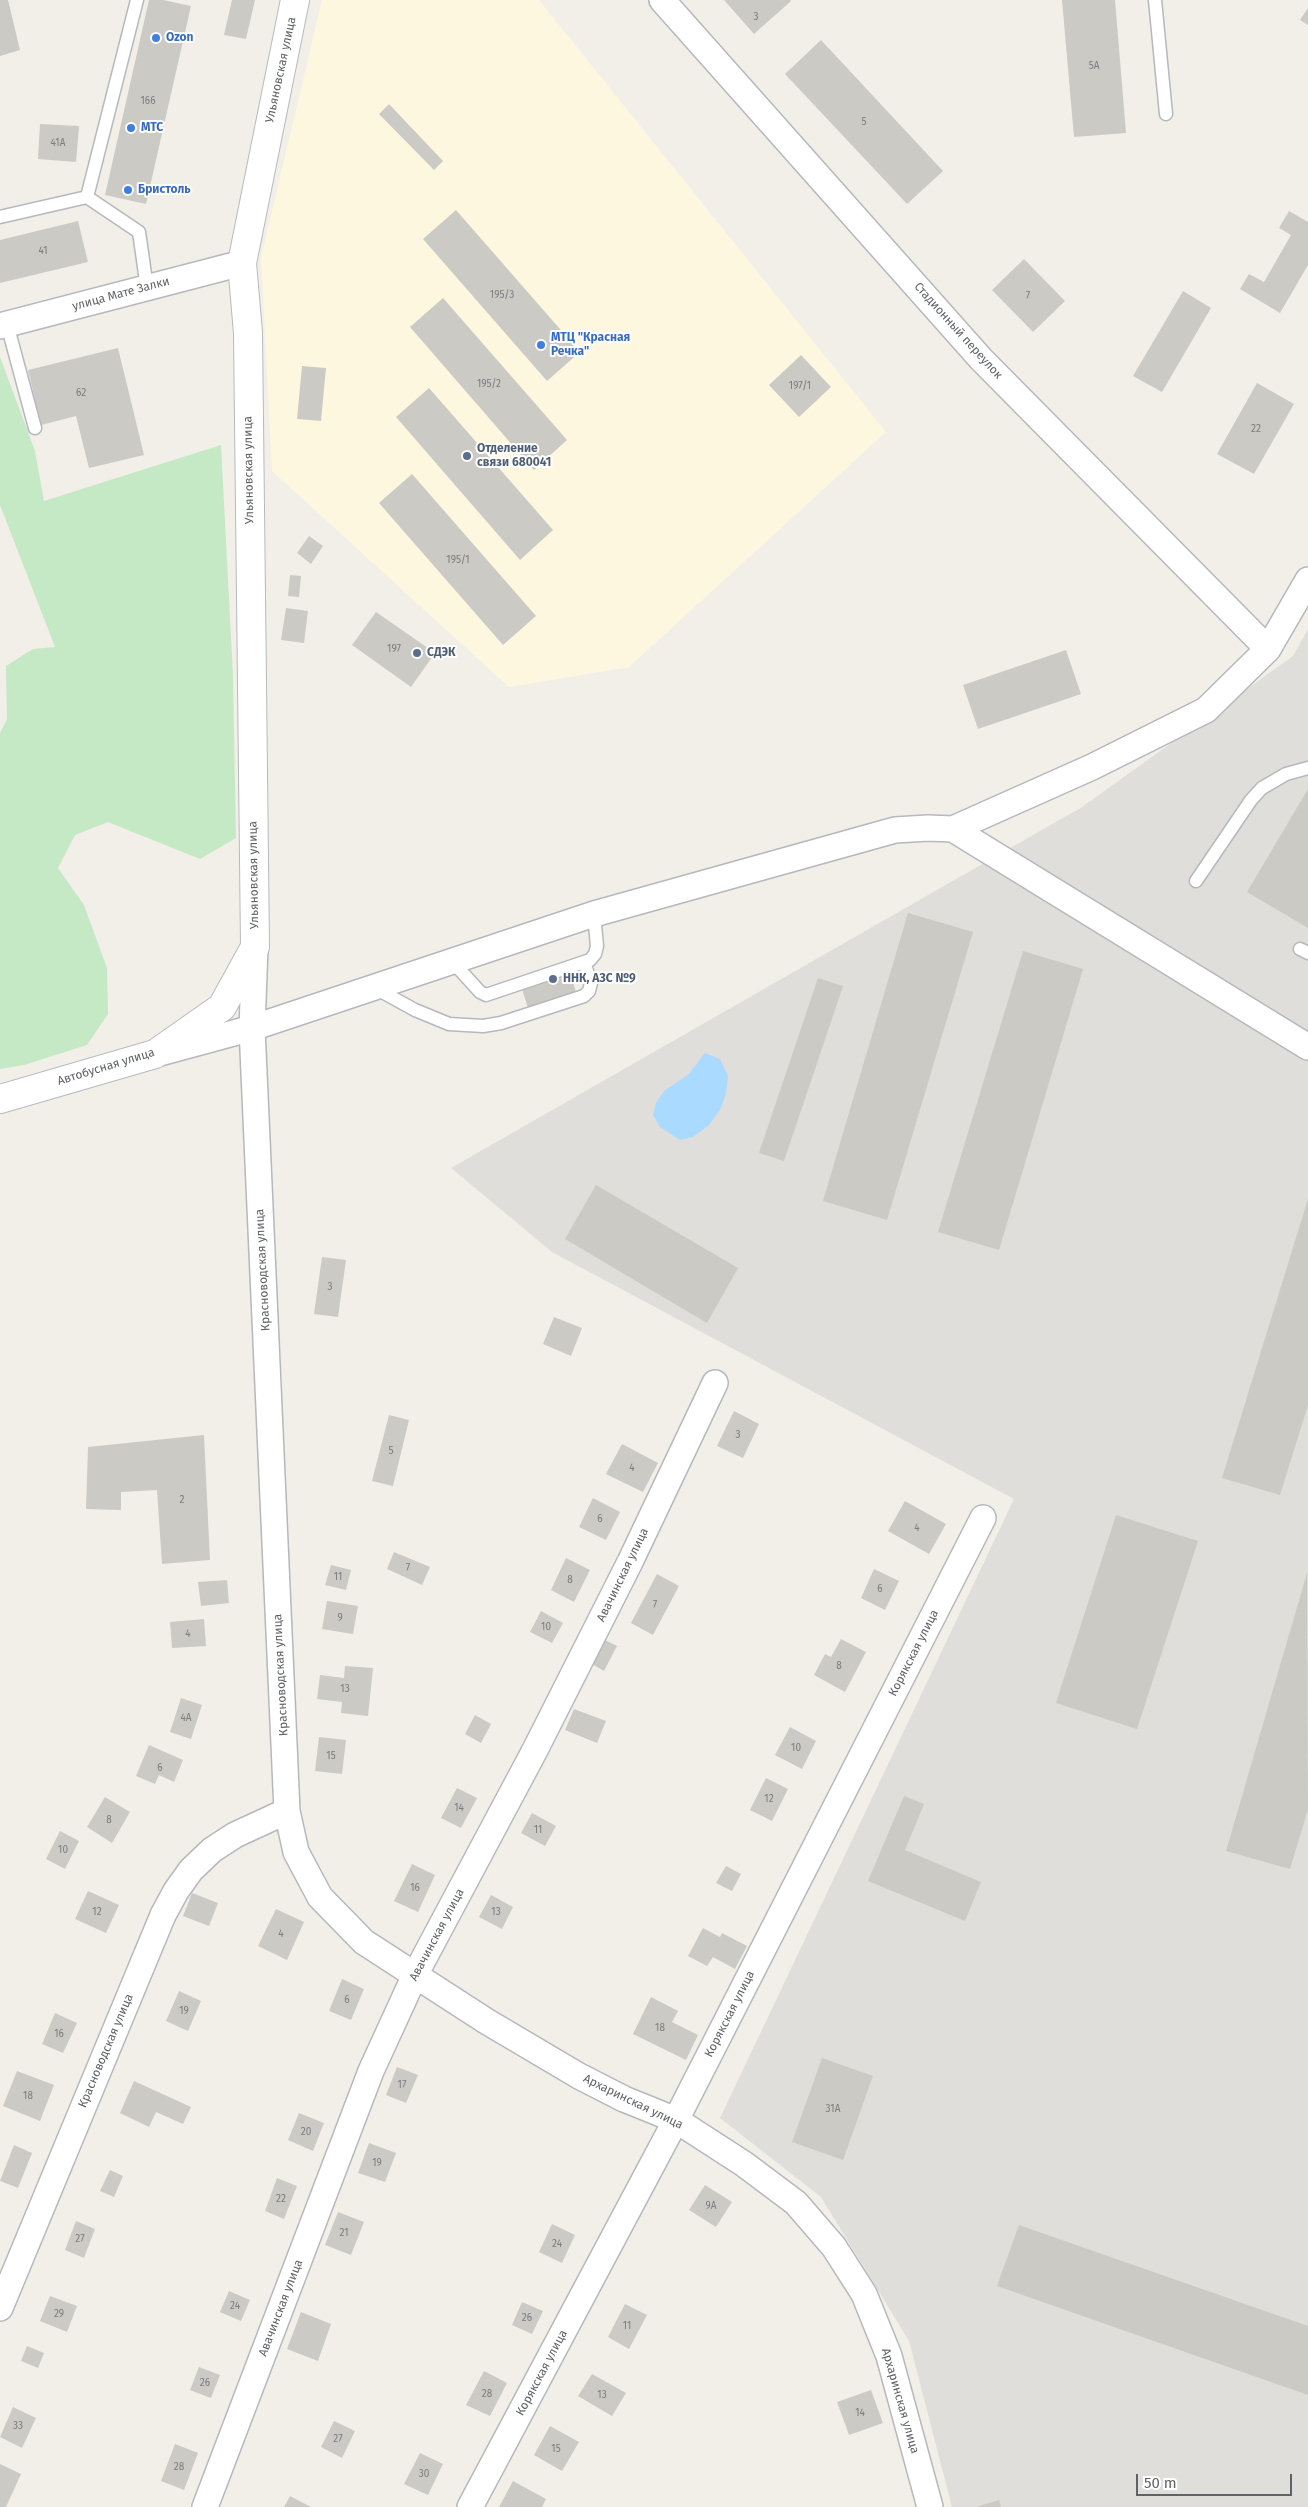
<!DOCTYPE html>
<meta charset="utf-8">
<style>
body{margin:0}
#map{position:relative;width:1308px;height:2507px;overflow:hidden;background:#f1efe8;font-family:"Fira Sans",sans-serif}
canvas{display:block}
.scale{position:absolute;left:1136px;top:2474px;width:156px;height:22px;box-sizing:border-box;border:2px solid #5f6368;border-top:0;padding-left:6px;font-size:15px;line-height:18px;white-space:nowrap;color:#5f6368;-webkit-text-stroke:4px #fff;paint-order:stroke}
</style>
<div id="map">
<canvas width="1308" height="2507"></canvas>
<div class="scale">50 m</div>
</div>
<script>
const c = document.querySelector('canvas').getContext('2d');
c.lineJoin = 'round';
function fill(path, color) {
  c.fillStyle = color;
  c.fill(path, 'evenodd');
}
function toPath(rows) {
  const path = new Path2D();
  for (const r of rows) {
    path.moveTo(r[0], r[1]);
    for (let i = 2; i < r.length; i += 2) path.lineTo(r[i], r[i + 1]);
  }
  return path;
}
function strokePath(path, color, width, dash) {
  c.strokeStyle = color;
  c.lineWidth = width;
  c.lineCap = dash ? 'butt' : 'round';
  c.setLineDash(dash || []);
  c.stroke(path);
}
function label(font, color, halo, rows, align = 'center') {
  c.font = font + ' "Fira Sans",sans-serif';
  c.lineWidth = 4;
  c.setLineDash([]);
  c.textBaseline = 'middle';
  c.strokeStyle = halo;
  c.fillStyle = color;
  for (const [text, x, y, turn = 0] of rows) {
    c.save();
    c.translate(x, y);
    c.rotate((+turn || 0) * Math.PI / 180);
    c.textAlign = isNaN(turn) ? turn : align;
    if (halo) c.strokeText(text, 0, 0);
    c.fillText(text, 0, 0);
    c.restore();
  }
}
const commercial = toPath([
 [322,0,539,0,886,432,629,667,509,687,272,471,261,258]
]);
const industrial = toPath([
 [1308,629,1308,2507,952,2507,909,2341,821,2197,720,2118,1014,1499,552,1252,451,1168,1082,807,1293,656]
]);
const green = toPath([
 [0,357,35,451,44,501,221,445,233,676,236,838,200,859,108,822,75,835,58,868,84,905,107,968,108,1014,87,1045,24,1065,0,1069,0,733,7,719,6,666,33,649,55,647,0,505]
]);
const water = toPath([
 [705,1053,720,1059,728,1076,726,1094,720,1110,709,1125,693,1137,680,1140,660,1127,653,1115,656,1103,665,1090,688,1075]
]);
const building = toPath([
 [0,0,8,0,20,50,0,56],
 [149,0,163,0,191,6,146,204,105,195],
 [232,0,255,0,246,39,224,35],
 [724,0,790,0,791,1,754,34],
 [1062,0,1115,0,1126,133,1074,137],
 [1308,8,1308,25,1300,20],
 [821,40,943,171,907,204,785,74],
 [389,104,443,161,434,170,379,114],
 [40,124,79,126,76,162,38,159],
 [456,210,580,352,547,381,423,239],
 [1289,211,1308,222,1308,265,1280,313,1240,289,1249,274,1264,282,1291,235,1279,228],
 [78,221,88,262,0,283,0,240],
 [1024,259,1065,301,1033,332,992,290],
 [1183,291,1211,308,1162,392,1133,376],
 [443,298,567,440,534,470,410,327],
 [118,348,144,455,89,468,76,416,41,425,28,370],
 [801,355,831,387,799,417,769,385],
 [302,366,326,368,321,421,297,419],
 [1257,383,1294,404,1254,474,1217,454],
 [429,388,553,530,520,560,396,417],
 [412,474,536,616,503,645,379,503],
 [309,536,323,546,311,564,297,553],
 [290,575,301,576,299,597,288,596],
 [286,608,308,611,304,643,281,640],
 [376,612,435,653,411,687,352,645],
 [1066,650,1081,694,978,729,963,685],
 [1308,789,1308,928,1247,892],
 [908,913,973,932,887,1220,823,1201],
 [1023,951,1083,969,999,1250,938,1232],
 [569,970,576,992,528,1008,521,986],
 [818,978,843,986,784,1161,759,1153],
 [596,1185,738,1268,707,1323,565,1239],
 [1308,1199,1308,1405,1280,1495,1222,1478],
 [322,1257,346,1260,338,1317,314,1314],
 [554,1317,582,1328,571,1356,543,1344],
 [734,1411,759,1424,743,1458,717,1446],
 [389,1415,409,1420,393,1486,372,1481],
 [204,1435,210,1560,162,1564,157,1490,121,1492,121,1510,86,1509,88,1447],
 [622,1444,658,1463,643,1492,606,1474],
 [593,1498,620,1512,606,1540,579,1527],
 [905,1501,946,1524,929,1554,888,1531],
 [1116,1515,1198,1541,1137,1729,1056,1703],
 [394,1552,430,1567,422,1585,387,1569],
 [566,1558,590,1570,574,1602,551,1590],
 [331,1565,351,1570,346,1590,325,1585],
 [874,1569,899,1581,885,1610,861,1598],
 [1307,1573,1308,1809,1290,1869,1226,1851],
 [657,1574,679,1586,653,1635,631,1623],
 [227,1580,229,1603,201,1606,198,1582],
 [327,1601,358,1606,353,1634,322,1629],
 [541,1611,563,1623,552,1643,530,1632],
 [204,1619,206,1646,172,1648,170,1622],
 [603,1639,617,1646,604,1671,590,1663],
 [841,1639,866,1652,845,1692,814,1675,825,1654,831,1657],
 [345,1666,373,1668,368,1716,341,1713,342,1702,317,1699,320,1675,344,1678],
 [181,1698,202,1705,191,1739,170,1732],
 [574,1709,606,1721,597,1743,565,1730],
 [475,1715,491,1724,481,1743,465,1734],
 [790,1727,816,1741,802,1769,775,1755],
 [319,1737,346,1740,342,1774,315,1771],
 [149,1745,183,1760,174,1782,159,1775,155,1784,136,1776],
 [766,1778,788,1789,772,1821,750,1810],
 [457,1788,477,1798,461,1828,441,1818],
 [904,1796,924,1804,905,1850,981,1882,965,1921,868,1881],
 [105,1797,130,1812,112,1843,87,1827],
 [532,1813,556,1826,545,1846,521,1833],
 [60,1831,79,1841,65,1869,46,1859],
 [412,1864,435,1875,418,1912,394,1901],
 [726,1866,741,1874,732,1891,716,1883],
 [88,1891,119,1905,106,1933,75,1919],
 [192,1893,218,1903,209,1926,183,1916],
 [491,1895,513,1907,502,1929,479,1917],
 [276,1909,304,1922,287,1960,258,1946],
 [703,1928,720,1937,722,1933,747,1946,735,1969,713,1957,707,1966,688,1956],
 [342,1979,364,1989,351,2020,329,2011],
 [179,1991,201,2001,188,2031,166,2021],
 [651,1997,678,2011,672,2022,698,2035,686,2060,633,2034],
 [55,2013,77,2023,63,2053,42,2044],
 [822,2058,873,2076,843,2160,792,2142],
 [397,2067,418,2075,406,2103,386,2095],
 [17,2071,54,2085,40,2121,3,2106],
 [134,2081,191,2107,183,2124,156,2112,149,2127,120,2113],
 [299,2113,324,2123,313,2151,288,2140],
 [369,2143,396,2153,385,2182,358,2173],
 [14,2145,32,2153,18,2188,0,2181],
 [110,2170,123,2176,114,2197,100,2191],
 [277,2178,297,2186,284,2219,265,2211],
 [705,2185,732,2202,716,2227,689,2210],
 [338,2212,364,2222,351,2255,325,2245],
 [76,2221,95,2229,84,2258,65,2250],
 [552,2224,575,2235,562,2263,539,2252],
 [1019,2225,1308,2326,1308,2395,997,2286],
 [229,2291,250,2300,241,2321,220,2312],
 [50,2296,77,2306,67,2332,40,2321],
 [522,2302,543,2311,532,2334,512,2325],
 [625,2304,647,2315,629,2349,608,2337],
 [301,2312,331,2324,318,2361,287,2349],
 [27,2346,44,2353,38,2368,21,2361],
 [199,2367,220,2375,211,2398,190,2390],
 [484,2371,507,2383,490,2416,466,2405],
 [592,2374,626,2393,612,2416,578,2396],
 [871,2390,883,2423,849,2435,837,2402],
 [13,2407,36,2418,22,2448,0,2437],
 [334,2421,355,2431,342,2458,321,2447],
 [550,2426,579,2442,562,2471,534,2455],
 [175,2444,198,2453,184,2490,161,2481],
 [420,2453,443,2464,428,2495,404,2484],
 [0,2464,21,2474,6,2507,0,2507],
 [513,2481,546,2499,542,2507,499,2507],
 [290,2496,311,2507,284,2507],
 [999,2500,1001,2507,976,2507]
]);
const lane = toPath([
 [1155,0,1166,114],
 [87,197,139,232,147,288],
 [0,217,87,197,137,0],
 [7,324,35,428],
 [1196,881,1251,800,1262,788,1286,774,1308,768],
 [1300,949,1308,953],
 [451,960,480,992,486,995,590,960,595,954,597,946,594,914],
 [375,988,415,1010,449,1024,483,1026,501,1023,584,996,589,991,591,983,584,962]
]);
const street = toPath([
 [662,0,981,359,1268,649],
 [0,326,242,263],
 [953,829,1092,767,1206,710,1268,649,1308,580],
 [160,1053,252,1028,594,914,895,830,928,828,953,829,1308,1047],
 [287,1811,296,1852,320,1897,364,1942,486,2021,579,2076,624,2099,676,2120,744,2164,796,2203,834,2247,864,2294,889,2356,930,2507],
 [0,2308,163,1915,176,1891,191,1870,212,1850,235,1835,287,1811,252,1028,255,947],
 [205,2507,371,2071,415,1975,535,1750,630,1562,715,1383],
 [470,2507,676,2120,983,1518]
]);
const secondary = toPath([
 [0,1099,155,1054,222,1007,255,947,248,333,242,263,295,0]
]);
const markers = [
 [156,38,5,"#3f7fe0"],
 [131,128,5,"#3f7fe0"],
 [128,190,5,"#3f7fe0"],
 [541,345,5,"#3f7fe0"],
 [467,456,5,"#5c6f8a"],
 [417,653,5,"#5c6f8a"],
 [553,979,5,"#5c6f8a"]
];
const numberNames = [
 ["3",756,17],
 ["5А",1094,66],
 ["166",148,101],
 ["5",864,122],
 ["41А",58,143],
 ["41",43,251],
 ["195/3",502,295],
 ["7",1028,296],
 ["195/2",489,384],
 ["197/1",800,386],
 ["62",81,393],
 ["22",1256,429],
 ["195/1",458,560],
 ["197",394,649],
 ["3",330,1287],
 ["3",738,1435],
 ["5",391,1451],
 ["4",632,1468],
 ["2",182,1500],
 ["6",600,1519],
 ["4",917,1528],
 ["7",408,1568],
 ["11",338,1577],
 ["8",570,1580],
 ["6",880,1589],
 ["7",655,1605],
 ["9",340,1618],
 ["10",546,1627],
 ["4",188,1634],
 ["8",839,1666],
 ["13",345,1689],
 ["4А",186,1718],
 ["10",796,1748],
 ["15",331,1756],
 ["6",160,1768],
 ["12",769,1799],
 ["14",459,1808],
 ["8",109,1820],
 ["11",538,1830],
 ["10",63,1850],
 ["16",415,1888],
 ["12",97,1912],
 ["13",496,1912],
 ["4",281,1934],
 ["6",347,2000],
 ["19",184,2011],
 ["18",660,2028],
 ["16",59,2034],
 ["17",402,2085],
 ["18",28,2096],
 ["31А",833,2109],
 ["20",306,2132],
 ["19",377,2163],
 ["22",281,2199],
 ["9А",711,2206],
 ["21",344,2233],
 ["27",80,2239],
 ["24",557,2244],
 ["24",235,2306],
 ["29",59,2314],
 ["26",527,2318],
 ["11",627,2326],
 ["26",205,2383],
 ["28",487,2394],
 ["13",602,2395],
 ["14",860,2413],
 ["33",18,2426],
 ["27",338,2439],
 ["15",556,2449],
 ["28",179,2467],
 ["30",424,2474]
];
const shopNames = [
 ["Ozon",166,38],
 ["МТС",141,128],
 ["Бристоль",138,190],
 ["МТЦ \"Красная",551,338],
 ["Речка\"",551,352]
];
const streetNames = [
 ["Ульяновская улица",281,70,-78],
 ["улица Мате Залки",121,294,-15],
 ["Стадионный переулок",958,331,48],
 ["Ульяновская улица",249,470,-91],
 ["Ульяновская улица",254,875,-91],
 ["Автобусная улица",106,1067,-17],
 ["Красноводская улица",263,1270,-93],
 ["Авачинская улица",623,1575,-64],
 ["Корякская улица",914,1653,-63],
 ["Красноводская улица",281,1675,-93],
 ["Авачинская улица",437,1935,-62],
 ["Корякская улица",730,2014,-63],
 ["Красноводская улица",106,2051,-67],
 ["Архаринская улица",633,2102,26],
 ["Авачинская улица",281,2308,-69],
 ["Корякская улица",542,2373,-62],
 ["Архаринская улица",900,2401,74]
];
const serviceNames = [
 ["Отделение",477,449],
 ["связи 680041",477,463],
 ["СДЭК",427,653],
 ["ННК, АЗС №9",563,979]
];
fill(commercial, '#fef7e0');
fill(industrial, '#e0deda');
fill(green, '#c5e8c5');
fill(water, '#aadaff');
fill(building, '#cccac5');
strokePath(lane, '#b5b8bc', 15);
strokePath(street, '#b5b8bc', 28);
strokePath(secondary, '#b6babf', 30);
strokePath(lane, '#fff', 12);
strokePath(street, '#fff', 25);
strokePath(secondary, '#fff', 28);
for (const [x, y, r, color] of markers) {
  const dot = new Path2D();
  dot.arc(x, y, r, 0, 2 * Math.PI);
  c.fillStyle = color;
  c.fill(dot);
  strokePath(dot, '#fff', 2);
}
label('10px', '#7a7d7f', null, numberNames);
label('bold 12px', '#366cbe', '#fff', shopNames, 'left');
label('12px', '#5f6368', '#fff', streetNames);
label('bold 12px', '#4e5e75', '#fff', serviceNames, 'left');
</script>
